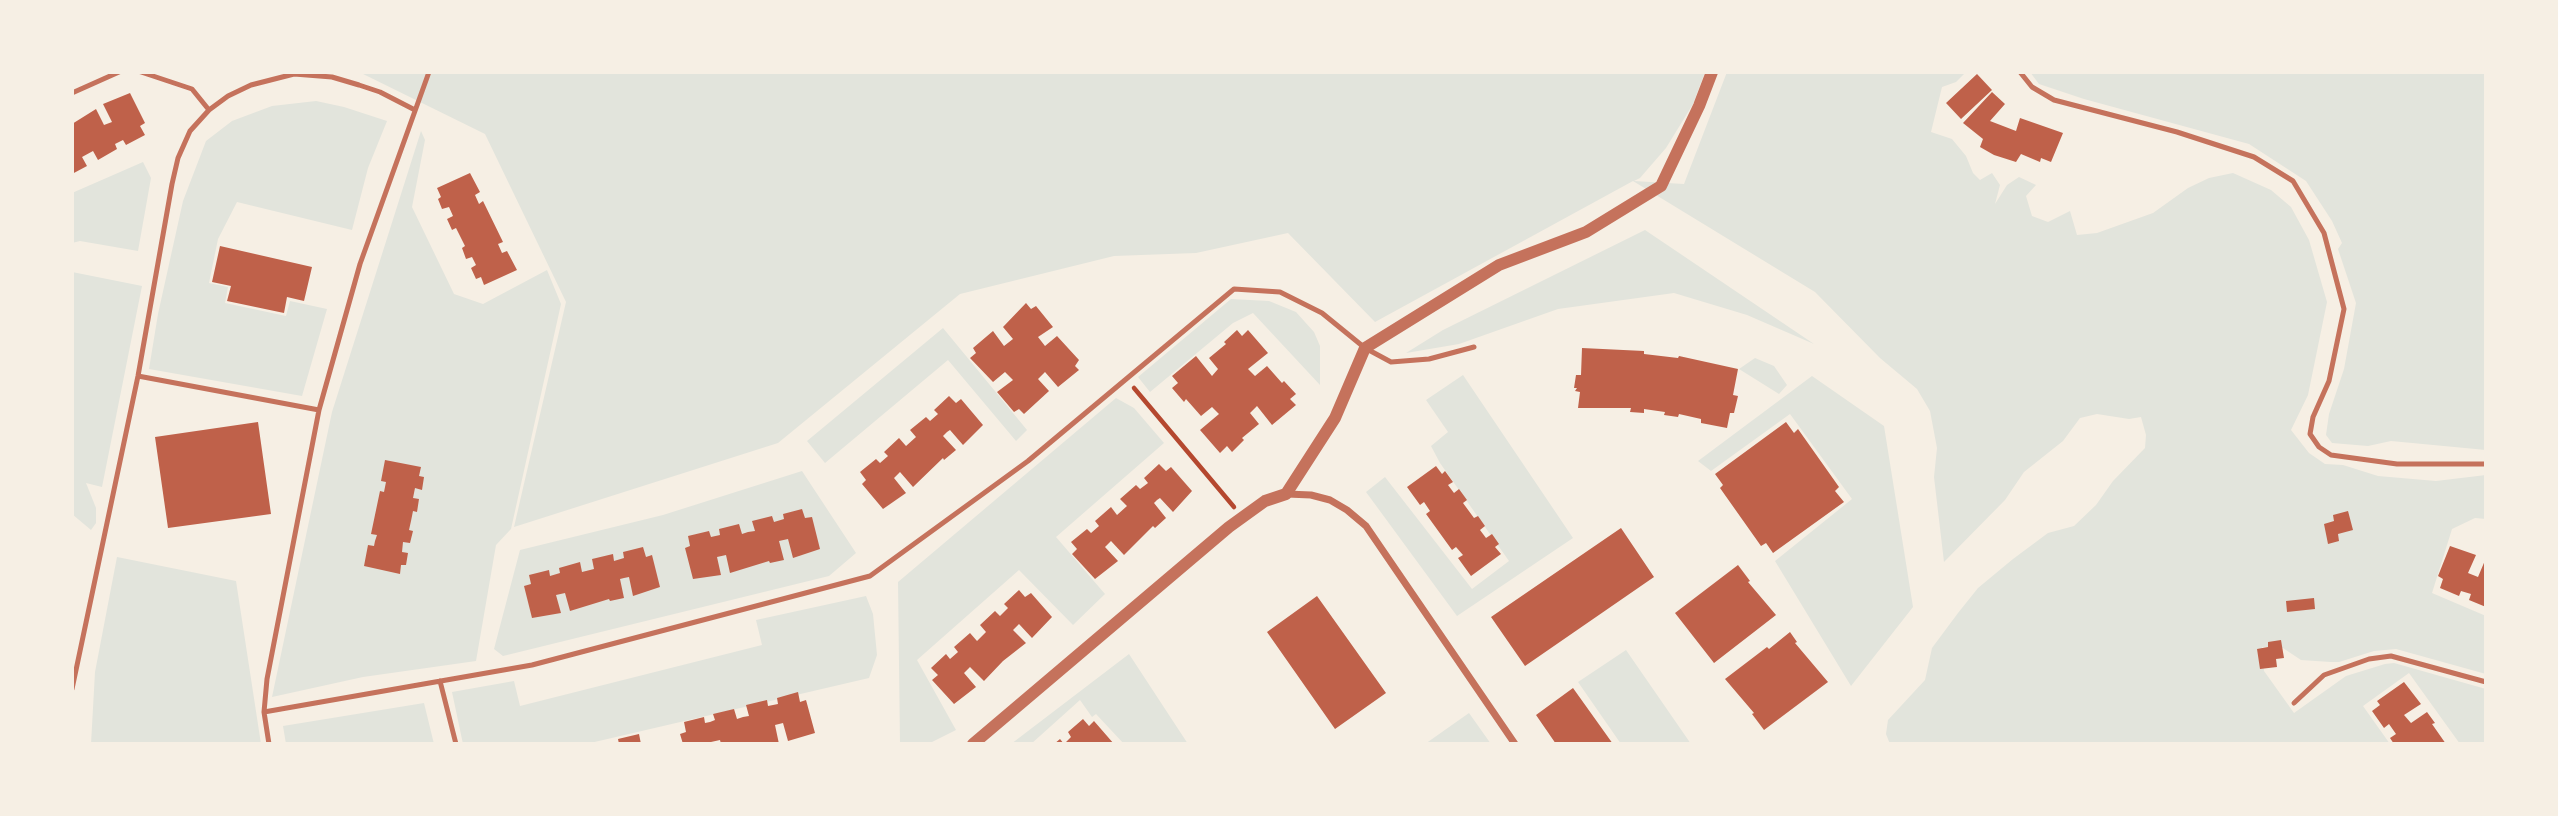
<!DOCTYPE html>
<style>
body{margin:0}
#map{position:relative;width:2558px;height:816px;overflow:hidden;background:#f6efe4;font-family:Commissioner,sans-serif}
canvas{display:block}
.frame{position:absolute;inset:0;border:74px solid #f6efe4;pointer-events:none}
</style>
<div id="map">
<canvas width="2558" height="816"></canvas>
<div class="frame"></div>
</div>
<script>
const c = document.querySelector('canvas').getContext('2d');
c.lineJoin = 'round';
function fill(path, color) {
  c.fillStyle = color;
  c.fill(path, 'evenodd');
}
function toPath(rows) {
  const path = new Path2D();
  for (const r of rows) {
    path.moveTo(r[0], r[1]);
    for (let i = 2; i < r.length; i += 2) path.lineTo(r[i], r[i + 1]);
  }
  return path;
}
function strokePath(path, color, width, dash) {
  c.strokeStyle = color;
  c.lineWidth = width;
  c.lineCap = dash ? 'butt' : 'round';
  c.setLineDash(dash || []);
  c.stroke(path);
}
const green = toPath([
 [359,72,1705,72,1693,104,1666,148,1640,178,1634,181,1684,184,1727,72,1966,72,1956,82,1942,87,1931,132,1952,139,1966,156,1973,173,1980,180,1992,173,2000,185,1995,204,2007,185,2019,177,2036,185,2026,196,2032,216,2048,222,2070,211,2077,235,2097,233,2153,213,2188,188,2209,178,2233,173,2271,190,2291,207,2309,240,2327,302,2308,395,2291,430,2309,453,2325,464,2343,465,2378,476,2436,481,2486,475,2486,519,2475,518,2452,529,2432,593,2486,616,2486,674,2396,649,2374,651,2339,662,2331,662,2301,660,2283,648,2262,647,2264,671,2294,713,2346,676,2385,664,2394,663,2486,689,2486,744,2460,744,2409,673,2363,706,2390,744,1890,744,1886,734,1888,720,1925,680,1932,648,1958,613,1978,588,2013,559,2048,533,2074,526,2096,505,2113,481,2145,448,2146,435,2141,417,2129,419,2097,414,2080,418,2063,441,2024,472,2005,500,1944,562,1934,477,1937,448,1930,411,1917,389,1880,358,1815,292,1633,181,1375,322,1288,233,1196,253,1114,256,960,294,778,443,514,527,566,302,485,134],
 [2030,72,2486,72,2486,450,2391,441,2368,446,2332,443,2326,435,2329,414,2344,369,2356,303,2338,249,2342,243,2332,221,2306,181,2249,144,2084,99,2039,84],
 [316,101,344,107,387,121,368,168,352,230,237,202,218,239,209,283,228,287,225,303,286,316,290,301,327,309,302,396,149,369,158,314,183,201,206,141,232,121,272,106],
 [421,131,425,140,412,207,454,294,483,304,547,270,561,304,511,529,496,545,476,661,363,677,272,697,332,412],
 [143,162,151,178,138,251,80,241,72,243,72,193],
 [1645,230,1814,344,1747,315,1674,293,1558,309,1459,344,1406,353,1443,330],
 [72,272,142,286,102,487,86,483,96,508,96,523,91,530,72,514],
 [1231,299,1269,301,1296,312,1314,332,1320,346,1320,385,1253,313,1233,323,1150,392,1138,377],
 [943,328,1027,430,1016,441,948,360,825,463,807,441],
 [1755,358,1774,366,1787,385,1779,394,1739,369],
 [1463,375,1573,538,1457,616,1366,492,1385,477,1472,589,1509,561,1440,463,1431,446,1448,432,1426,400],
 [1812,376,1884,426,1913,607,1851,686,1775,561,1852,499,1790,414,1711,471,1698,461],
 [1116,398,1134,408,1164,443,1056,537,1105,594,1073,625,1019,570,917,660,956,730,928,744,900,744,898,582],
 [802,471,856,553,829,576,503,656,494,649,520,550,663,515],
 [117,557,236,581,261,744,91,744,95,672],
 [866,596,873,614,877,655,869,678,586,744,463,744,452,692,514,681,520,706,762,645,756,620],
 [1626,650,1691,744,1621,744,1578,682],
 [1129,654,1188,744,1124,744,1096,714,1092,717,1080,700,1031,744,1011,744],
 [424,703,434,744,286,744,283,726],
 [1469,713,1491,744,1425,744]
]);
const building = toPath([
 [1977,74,1992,90,1961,119,1946,103],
 [1992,92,2005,104,1990,121,2016,131,2020,118,2063,133,2051,162,2041,158,2040,162,2021,154,2016,162,1994,155,1980,147,1983,139,1963,123],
 [130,93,145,123,140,126,145,135,126,145,123,140,115,144,117,149,98,160,93,151,82,157,87,166,72,174,72,124,96,109,104,125,112,122,103,104],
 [470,173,480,192,475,195,479,204,483,201,503,242,498,244,502,253,507,251,517,270,484,285,481,277,476,279,471,268,476,265,472,257,466,259,462,248,465,246,456,228,452,230,447,219,453,216,449,207,442,209,438,199,441,197,437,188],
 [220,246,312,267,304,301,287,297,284,313,227,301,231,286,212,282],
 [1026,303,1031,309,1036,306,1053,327,1038,337,1045,346,1057,336,1079,360,1075,366,1079,370,1058,387,1045,372,1038,379,1049,391,1024,414,1019,409,1014,412,997,392,1013,380,1005,372,993,382,970,358,976,353,973,348,993,331,1004,346,1013,339,1003,327],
 [1237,330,1242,336,1248,330,1268,353,1248,369,1255,376,1267,366,1282,383,1284,381,1296,394,1290,399,1296,405,1272,425,1257,406,1250,413,1259,424,1242,438,1244,440,1232,452,1227,446,1220,453,1200,430,1219,414,1212,407,1201,416,1186,399,1184,402,1172,388,1178,383,1172,376,1196,356,1212,376,1218,369,1209,358,1226,344,1224,342],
 [1582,348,1644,351,1644,354,1678,358,1679,356,1738,369,1733,395,1738,396,1734,413,1730,413,1727,428,1701,423,1701,419,1679,414,1678,417,1664,415,1665,412,1644,409,1644,413,1630,412,1631,408,1578,408,1580,392,1575,391,1577,388,1574,388,1576,375,1581,375],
 [949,396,956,403,961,399,983,425,963,445,950,430,947,432,943,436,956,450,944,460,943,458,913,487,900,472,894,478,906,493,883,509,862,484,866,480,860,472,876,459,880,463,888,456,884,452,899,438,906,446,916,437,910,430,926,417,930,421,938,414,934,410],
 [258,422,271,514,168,528,155,437],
 [1786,422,1794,433,1798,429,1839,487,1835,491,1844,502,1773,553,1766,543,1761,546,1720,488,1723,485,1715,474],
 [385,460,421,467,419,476,424,477,422,490,415,488,413,498,419,499,417,512,413,511,411,521,409,530,413,531,410,543,403,542,402,552,408,553,406,565,401,565,400,574,364,566,368,545,374,546,375,541,377,535,371,534,380,491,384,492,386,482,381,481],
 [1159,464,1166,471,1171,467,1192,491,1173,512,1160,498,1157,500,1154,503,1166,518,1155,528,1153,526,1124,555,1111,541,1105,547,1118,561,1095,579,1072,554,1077,549,1071,542,1087,529,1091,533,1099,526,1095,521,1111,507,1117,515,1127,506,1120,499,1136,485,1140,489,1148,483,1144,478],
 [1436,466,1442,474,1445,471,1453,482,1448,485,1454,493,1459,489,1467,500,1463,503,1474,518,1478,516,1485,526,1480,530,1486,538,1492,534,1499,544,1495,547,1501,554,1471,576,1458,558,1463,555,1456,547,1452,550,1426,514,1430,511,1424,502,1420,505,1407,487],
 [802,509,805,518,812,517,820,549,793,558,788,539,779,541,784,560,770,563,769,561,730,573,726,555,717,557,721,575,693,579,685,548,690,546,688,536,709,531,711,537,720,535,719,529,739,524,742,534,748,532,755,531,752,521,772,516,774,522,784,519,783,514],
 [2348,511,2353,530,2338,534,2339,541,2328,544,2324,524,2334,521,2333,515],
 [1621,528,1654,577,1525,666,1491,617],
 [2450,546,2476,555,2468,573,2478,577,2486,558,2486,607,2469,600,2471,594,2461,591,2459,596,2440,588,2443,579,2438,576],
 [643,547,646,557,652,555,660,587,633,596,629,577,624,578,620,579,624,598,610,601,609,599,570,611,565,593,556,595,561,613,532,618,524,586,531,584,529,575,549,570,550,576,560,573,559,568,580,562,582,572,594,569,592,559,613,554,614,561,624,558,623,552],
 [1738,565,1750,581,1748,582,1776,615,1714,663,1675,613],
 [1019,590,1025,597,1031,593,1052,617,1032,638,1019,624,1013,630,1026,643,1003,661,984,681,970,667,964,673,976,687,954,704,932,680,938,675,931,668,946,654,950,659,958,652,954,647,970,633,977,641,986,632,980,625,995,611,1000,616,1008,608,1004,604],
 [1317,596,1386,693,1335,729,1267,632],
 [2314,598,2315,609,2287,612,2286,601],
 [1790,632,1797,642,1795,643,1828,682,1764,730,1752,714,1754,713,1725,679,1767,647,1769,649],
 [2281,640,2284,658,2276,659,2277,667,2260,669,2257,649,2268,647,2268,642],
 [2404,682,2421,704,2404,715,2411,723,2427,712,2435,723,2432,724,2446,744,2394,744,2390,738,2396,734,2389,724,2384,728,2372,711,2380,705,2377,701],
 [1573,688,1613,744,1556,744,1536,715],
 [798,692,800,702,806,700,815,733,788,741,783,723,775,725,779,744,721,744,720,740,711,742,712,744,683,744,680,734,686,732,684,722,704,717,705,723,710,722,715,720,713,714,734,709,737,719,743,717,749,716,746,705,767,700,768,706,778,704,777,698],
 [1083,719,1089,726,1094,721,1114,744,1054,744,1060,739,1064,744,1071,737,1068,732],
 [639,734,641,744,619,744,618,739]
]);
const path = toPath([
 [1134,388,1234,507]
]);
const service = toPath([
 [141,72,192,89,209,110],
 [2020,72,2032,87,2054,100,2177,132,2254,157,2293,181,2324,233,2344,309,2329,381,2313,417,2310,434,2319,447,2331,455,2397,464,2486,464],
 [72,93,119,72],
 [138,376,319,410],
 [440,681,456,744],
 [72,689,138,376,172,184,178,158,190,131,209,110,228,96,251,85,294,74,332,77,359,85,380,92,415,110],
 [2294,703,2324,675,2369,659,2391,656,2486,682],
 [264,712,532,665,870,576,1028,461,1234,289,1280,292,1322,313,1365,348,1391,362,1429,359,1474,347],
 [269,744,264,712,267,679,319,410,360,264,429,72]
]);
const minor = toPath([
 [1287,494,1311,495,1330,500,1347,510,1366,526,1515,744]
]);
const tertiary = toPath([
 [973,744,1229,527,1265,501,1286,494,1335,418,1365,348,1499,265,1586,232,1661,186,1699,106,1712,72]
]);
fill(green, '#e2e4dc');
fill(building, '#bf614a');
strokePath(path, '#b5482f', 4.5);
strokePath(service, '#c5725c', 5);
strokePath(minor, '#c5725c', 7);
strokePath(tertiary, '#c5725c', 12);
</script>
